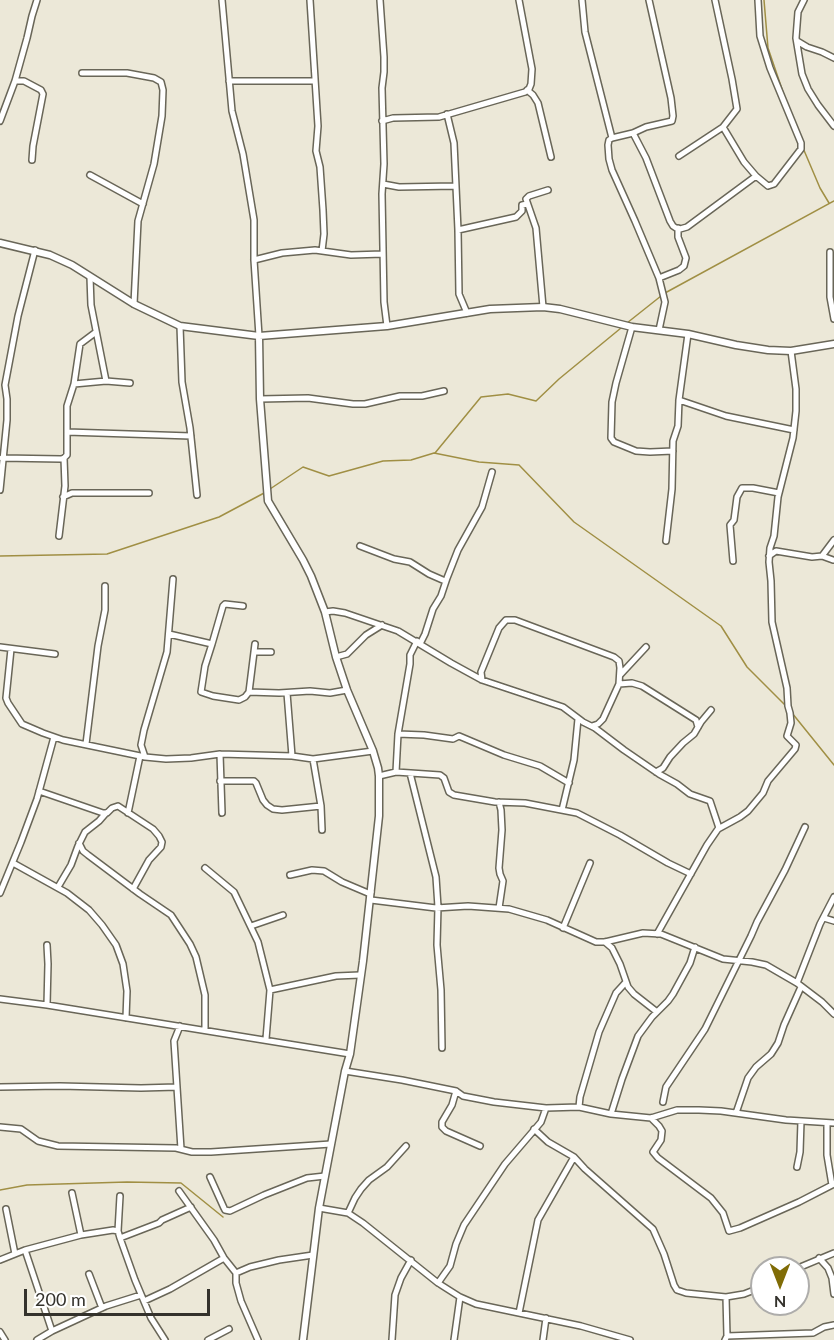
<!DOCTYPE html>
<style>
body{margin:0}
#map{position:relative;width:834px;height:1340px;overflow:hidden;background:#ece8d8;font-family:Lato,sans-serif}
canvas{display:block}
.north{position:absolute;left:750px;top:1256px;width:60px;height:60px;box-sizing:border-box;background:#fff;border:2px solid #aeadab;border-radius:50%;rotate:180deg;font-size:16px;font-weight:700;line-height:24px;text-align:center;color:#34322c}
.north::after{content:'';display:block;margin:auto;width:21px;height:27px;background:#806c06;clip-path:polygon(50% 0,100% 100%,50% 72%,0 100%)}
.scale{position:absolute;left:24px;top:1289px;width:186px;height:27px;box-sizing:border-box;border:3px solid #34322c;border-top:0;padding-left:8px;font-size:18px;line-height:21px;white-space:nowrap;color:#34322c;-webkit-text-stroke:4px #fff;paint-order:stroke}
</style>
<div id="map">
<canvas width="834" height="1340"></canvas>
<div class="north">N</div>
<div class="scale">200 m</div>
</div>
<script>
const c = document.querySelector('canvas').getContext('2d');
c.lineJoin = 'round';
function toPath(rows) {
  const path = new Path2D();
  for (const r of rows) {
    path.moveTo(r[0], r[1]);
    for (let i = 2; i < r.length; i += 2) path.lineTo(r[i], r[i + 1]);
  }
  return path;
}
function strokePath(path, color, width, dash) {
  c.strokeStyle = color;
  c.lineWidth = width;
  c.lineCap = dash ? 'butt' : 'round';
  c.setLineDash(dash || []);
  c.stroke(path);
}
const stream = toPath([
 [764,0,768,48,784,95],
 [803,148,820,188,829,203],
 [665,293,834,201],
 [627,323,661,296],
 [435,453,481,397,508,394,536,401,559,379,621,328],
 [270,489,303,467,329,476,383,461,411,460,434,453,479,462,519,465,574,522,721,626,747,667,785,705],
 [0,556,107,554,219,517,266,492],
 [792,713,834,765],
 [0,1190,27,1185,127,1182,181,1183,223,1217]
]);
const minor = toPath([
 [222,0,232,111,243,154,254,220,254,260,259,336],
 [310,0,318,126,316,151,320,167,323,210,324,234,322,251],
 [380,0,384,57,384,72,382,88,384,164,382,194,384,302,387,326],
 [582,0,585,32,612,138],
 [649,0,671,98,673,116,672,121,646,127,633,133,612,138,609,140,608,145,609,159,612,170,635,221,659,278,665,302,659,330],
 [804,0,798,12,796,38,802,74,808,89,818,105,834,126],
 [797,41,807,47,822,52,834,58],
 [82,73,127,73,154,78,161,82,163,90,162,116,154,164,138,221,134,304],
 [15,81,24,81,41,90,43,94,33,146,32,160],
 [229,81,315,81],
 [527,90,533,95,538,103,551,157],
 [447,114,454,143,458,230,459,294,467,313],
 [0,121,15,81,27,38,32,16,37,0],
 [382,121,393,118,439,117,525,92,529,89,531,84,532,69,519,0],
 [723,127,744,162,756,176,768,186,774,184,801,149,801,143,770,68,760,36,758,0],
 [633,133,646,158,670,221,673,226,676,228,680,229,687,227,756,176],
 [679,156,723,127,737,109,732,79,715,0],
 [90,175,143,204],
 [383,184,399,187,455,186],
 [458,230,516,217,522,211,522,205,527,204],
 [830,252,830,297,834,319],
 [254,260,282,253,315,250,351,255,383,254],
 [90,277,91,305,106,381],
 [659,278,679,270,684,266,686,258,678,237,678,228],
 [543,307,536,228,526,199,529,196,548,190],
 [180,326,182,382,190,428,197,495],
 [632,327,616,383,612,402,611,438,614,442,636,451,650,452,673,451],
 [74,384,106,381,130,383],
 [260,399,308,398,353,404,365,404,400,396,422,396,444,391],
 [679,400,726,416,794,430],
 [67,432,191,436],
 [2,458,61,459,64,458],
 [0,490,7,420,7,399,5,385,18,316,35,250],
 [63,497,72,493,149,493],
 [59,536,65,486,64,458,67,455,67,406,74,384,80,344,96,332],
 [666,541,672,489,673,441,678,426,679,400,688,334],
 [360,546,394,559,410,562,429,574,445,581],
 [769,556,776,551,812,557,822,556,833,560],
 [822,556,834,540],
 [733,561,730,525,734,520,737,497,742,488,753,488,779,493],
 [325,612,333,611,345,613,398,631,451,663,482,680,563,707,583,722,595,728,624,750,659,774,677,784,690,794,710,801,719,828],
 [169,634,212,644,223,606,225,604,243,606],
 [212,644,205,666,201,692,213,696,239,700,245,697,249,692,255,644],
 [420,644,425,634,433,609,441,596,447,578,458,550,482,507,492,472],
 [0,647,55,654],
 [11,649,6,698,8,703,22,724,43,733,63,740,145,757,166,759,191,758,220,754,292,756,313,759,373,751],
 [255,652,271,652],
 [336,657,347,654,366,635,382,625],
 [620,675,646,647],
 [482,680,481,672,499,628,506,620,515,620,614,657,619,661,620,668,619,684,603,719,598,724,592,726],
 [619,684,632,683,642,686,696,720,698,727],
 [249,692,279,693,310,691,330,693,347,690],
 [287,693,292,756],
 [398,734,424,735,453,739,459,736,504,755,540,766,569,783],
 [86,744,98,646,105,610,105,586],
 [220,754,222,813],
 [145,757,141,745,144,730,167,652,173,579],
 [313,759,321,806,322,830],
 [396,772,398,734,410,664,410,655,417,641],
 [656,772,663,768,670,757,683,743,694,734,701,722,711,710],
 [410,773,436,877,438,907,437,945,441,990,442,1048],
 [379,776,396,772,440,775,444,778,449,792,454,795,495,802,525,803,577,813,620,835,668,863,691,874],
 [220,781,254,781,256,783,263,800,267,805,273,809,282,810,321,806],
 [39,791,103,813,107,813,112,808,118,806,153,829,159,836,162,842,161,847,149,860,133,889],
 [499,802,501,810,502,830,499,868,500,874,503,881,499,908],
 [562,810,574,760,578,719],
 [128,813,140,756],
 [79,843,83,851,88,855,140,894,171,915,190,944,196,957,205,995,205,1030],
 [13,863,67,893,89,910,102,925,116,945,123,964,127,991,126,1018],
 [205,868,234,892,258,942,270,990,266,1039],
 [290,875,312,870,324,871,342,882,368,893,371,892],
 [58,887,71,865,78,846,85,832,99,821,106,813],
 [0,893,21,842,37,799,54,737],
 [371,900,436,908,468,906,509,909,547,920,596,942,605,942,643,933,661,934,723,959,752,962,766,965,797,983,822,1002,834,1014],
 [824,918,834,921],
 [251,926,283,915],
 [563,928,590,863],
 [657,934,707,845,718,829,740,817,748,811,763,793,768,781,795,749,796,745,787,736,791,723,790,713,788,706,787,688,772,622,771,581,769,562,770,548,774,536,778,497,793,438,796,411,796,389,791,351],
 [605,942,612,948,620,964,628,987,634,994,657,1012],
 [47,945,48,964,47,1005],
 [797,983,820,924,834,897],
 [270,990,336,976,360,975],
 [0,999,47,1005,350,1054],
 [180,1026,174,1041,181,1149],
 [345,1071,402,1080,456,1091,463,1096,494,1102,546,1108,579,1107,611,1114,651,1118,677,1110,699,1110,721,1111,786,1120,834,1123],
 [0,1087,60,1086,141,1088,177,1087],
 [456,1091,452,1105,442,1122,442,1127,446,1131,480,1146],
 [663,1102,666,1087,705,1029,751,936,757,922,785,870,805,827],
 [579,1107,580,1097,599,1032,616,993,626,982],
 [736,1113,748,1078,756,1067,771,1054,778,1043,784,1025,801,987],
 [611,1114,622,1079,638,1036,652,1017,668,1001,673,994,690,963,695,947],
 [651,1118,659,1126,662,1131,661,1140,653,1152,658,1158,711,1198,723,1213,729,1231,740,1228,799,1202,834,1184],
 [827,1123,827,1155,832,1185],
 [0,1127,21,1129,38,1141,58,1146,176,1148,192,1152,211,1152,331,1144],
 [534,1129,548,1142,574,1157,585,1169,653,1229,664,1254,674,1285,677,1290,686,1293,726,1297,744,1294,762,1287],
 [797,1167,800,1152,801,1121],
 [210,1177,224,1208,225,1210,230,1211,264,1195,307,1178,325,1176],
 [179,1191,214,1240,224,1258,236,1273,236,1283,241,1301,258,1340],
 [72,1193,81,1235],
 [120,1196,118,1231,120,1238,135,1280,151,1318,165,1340],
 [319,1208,348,1213,363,1223,438,1283,460,1297,476,1304,581,1326,630,1340],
 [6,1209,15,1254],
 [348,1213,355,1198,361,1189,369,1180,387,1167,406,1146],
 [120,1238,159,1223,162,1220,191,1207],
 [25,1250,52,1331],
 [819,1258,828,1268,832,1278,834,1294],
 [0,1260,25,1250,81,1235,113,1230,118,1231],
 [798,1268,834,1253],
 [236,1273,250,1267,279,1260,313,1255],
 [89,1274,102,1308],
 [438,1283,450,1266,456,1244,464,1225,505,1164,541,1122,546,1108],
 [144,1301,170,1289,224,1258],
 [519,1313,538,1220,574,1157],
 [0,1332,5,1340],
 [727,1336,813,1333,824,1327,834,1325],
 [37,1340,52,1331,106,1306,141,1295],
 [208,1340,229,1329],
 [392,1340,395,1295,401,1278,411,1260],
 [454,1340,460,1297],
 [543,1340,546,1318],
 [725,1340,727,1336,726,1297]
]);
const tertiary = toPath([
 [0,243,50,255,72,265,134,304,180,326,259,336,387,326,490,309,543,307,560,309,632,327,688,334,736,345,768,350,791,351,834,344],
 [259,336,260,399,268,501,303,560,311,576,325,612,336,657,347,690,373,751,378,768,379,776,379,816,363,961,350,1054,345,1071,319,1208,303,1340]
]);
strokePath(stream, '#a08f44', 1.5);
strokePath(minor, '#696658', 8);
strokePath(tertiary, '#696658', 9);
strokePath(minor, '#fff', 5);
strokePath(tertiary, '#fff', 6);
</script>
